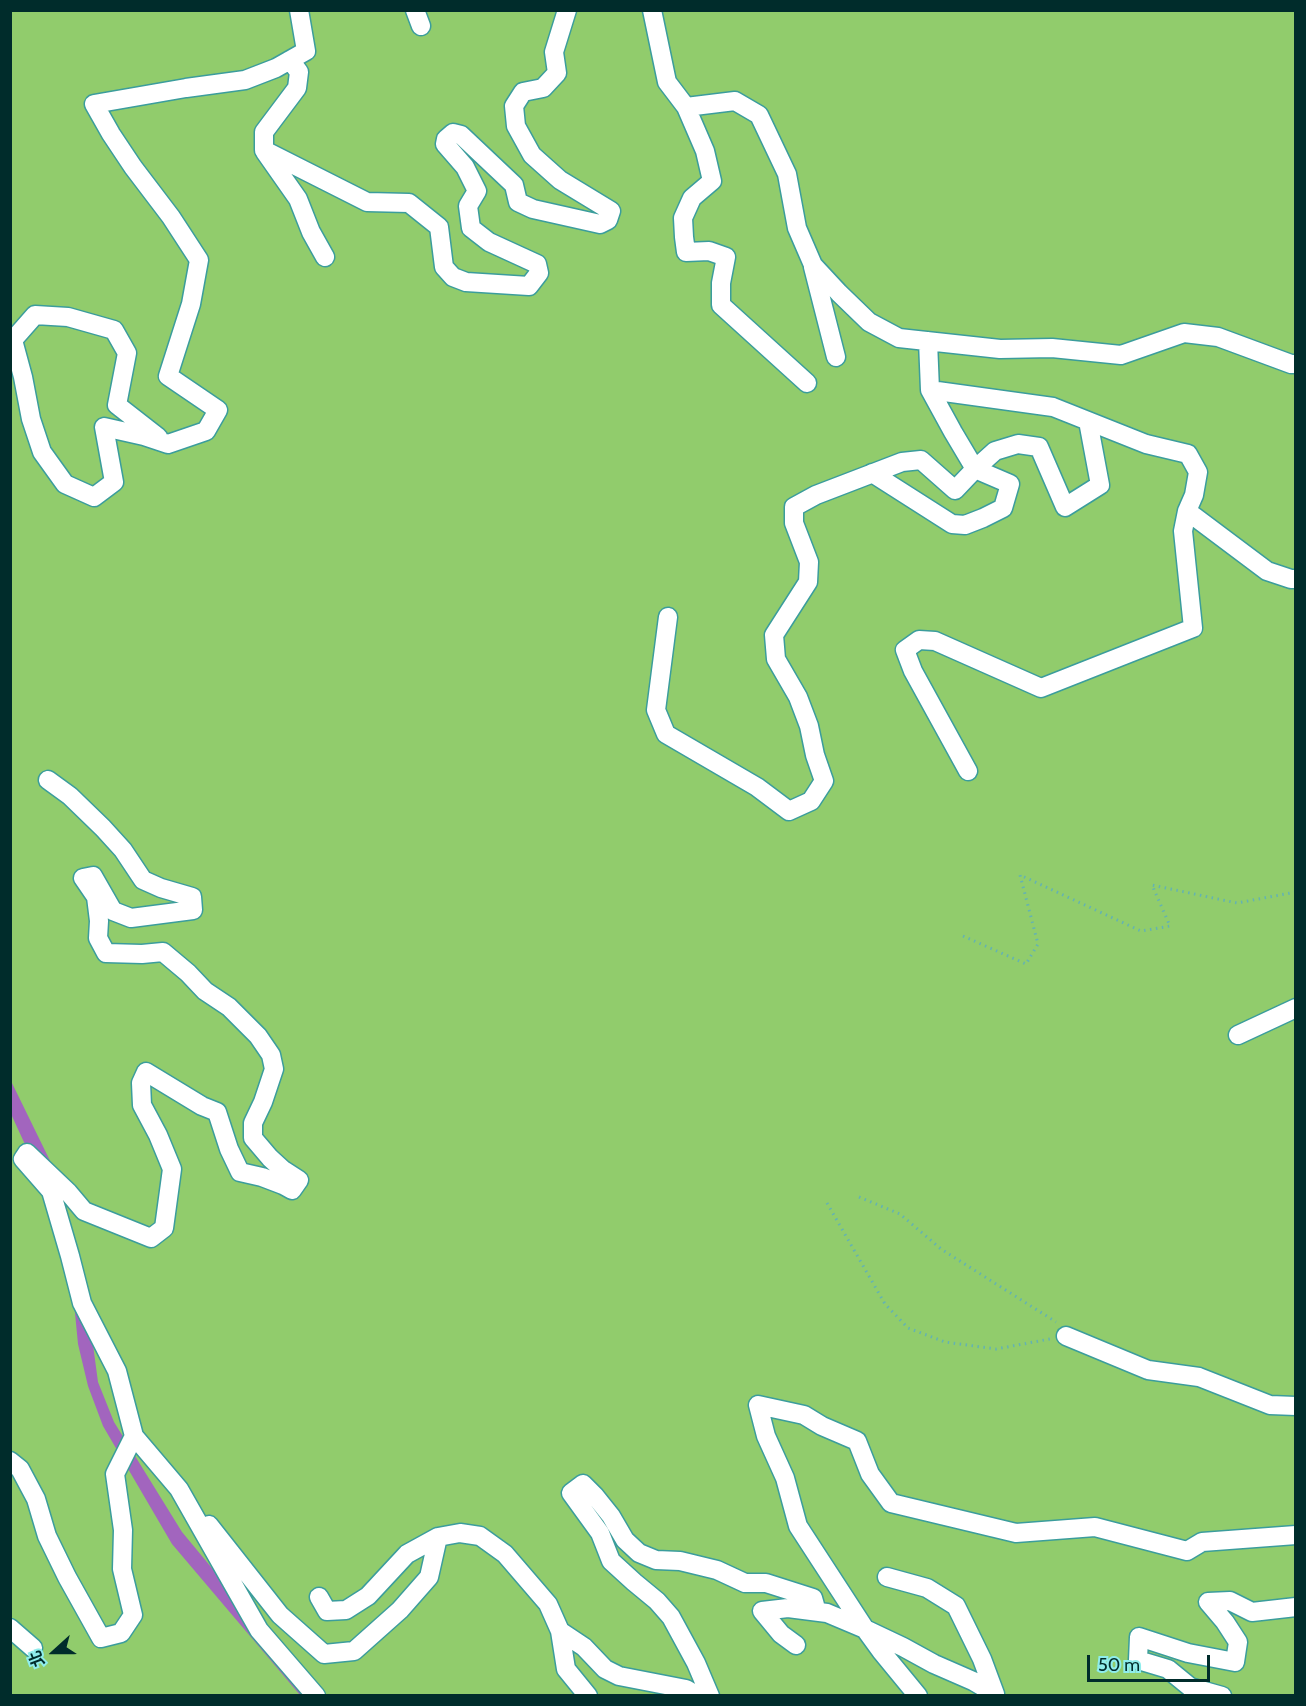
<!DOCTYPE html>
<meta charset="utf-8">
<style>
body{margin:0}
#map{position:relative;width:1306px;height:1706px;overflow:hidden;background:#8fedec;font-family:Cabin,"Noto Sans TC",sans-serif}
canvas{display:block}
.frame{position:absolute;inset:0;border:12px solid #002c2b;pointer-events:none}
.north{position:absolute;left:24px;top:1622px;width:60px;height:60px;-webkit-text-stroke:4px #8fedec;paint-order:stroke;rotate:249deg;font-size:16px;font-weight:700;line-height:24px;text-align:center;color:#002c2b}
.north::after{content:'';display:block;margin:auto;width:21px;height:27px;background:#002c2b;clip-path:polygon(50% 0,100% 100%,50% 72%,0 100%)}
.scale{position:absolute;left:1087px;top:1655px;width:123px;height:27px;box-sizing:border-box;border:3px solid #002c2b;border-top:0;padding-left:8px;font-size:18px;line-height:21px;white-space:nowrap;color:#002c2b;-webkit-text-stroke:4px #8fedec;paint-order:stroke}
</style>
<div id="map">
<canvas width="1306" height="1706"></canvas>
<div class="frame"></div>
<div class="north">北</div>
<div class="scale">50 m</div>
</div>
<script>
const c = document.querySelector('canvas').getContext('2d');
c.lineJoin = 'round';
function fill(path, color) {
  c.fillStyle = color;
  c.fill(path, 'evenodd');
}
function toPath(rows) {
  const path = new Path2D();
  for (const r of rows) {
    path.moveTo(r[0], r[1]);
    for (let i = 2; i < r.length; i += 2) path.lineTo(r[i], r[i + 1]);
  }
  return path;
}
function strokePath(path, color, width, dash) {
  c.strokeStyle = color;
  c.lineWidth = width;
  c.lineCap = dash ? 'butt' : 'round';
  c.setLineDash(dash || []);
  c.stroke(path);
}
const green = toPath([
 [11,11,1295,11,1295,1695,11,1695]
]);
const water = toPath([
 [10,1079,56,1173,84,1278,98,1382,114,1422,182,1532,317,1695,300,1695,172,1544,103,1426,88,1386,78,1344,72,1282,41,1179,11,1114]
]);
const path = toPath([
 [963,936,1026,964,1038,944,1020,875,1141,931,1170,926,1152,885,1237,903,1296,892],
 [859,1197,900,1214,941,1249,1056,1322],
 [827,1203,885,1304,908,1328,945,1342,996,1349,1050,1339]
]);
const minor = toPath([
 [415,10,421,26],
 [652,10,667,82,686,107,735,101,759,115,787,174,797,228,813,265,839,293,869,322,899,338,1000,349,1052,348,1121,355,1184,333,1218,337,1291,364,1296,364],
 [290,60,299,72,297,88,264,132,264,150,367,202,409,203,439,227,444,267,453,277,466,282,529,286,539,273,537,264,489,242,471,228,468,206,477,191,465,167,445,144,446,139,453,133,461,135,514,185,518,202,533,209,600,224,608,220,611,211,560,180,532,155,516,126,514,106,523,92,543,88,557,73,554,52,567,10],
 [686,107,705,151,712,181,692,198,683,218,684,237,686,252,709,251,726,257,721,283,721,305,807,383],
 [265,152,298,199,311,232,325,257],
 [813,267,836,357],
 [10,340,13,340,23,377,31,419,42,452,65,484,94,497,114,482,104,427,144,436,168,444,206,431,218,410,168,376,191,304,199,260,171,217,133,167,111,134,94,104,186,88,245,80,276,68,306,51,299,10],
 [13,340,35,315,68,317,114,330,127,353,117,405,158,437],
 [930,390,1053,407,1146,444,1188,454,1198,472,1194,495,1187,511,1183,531,1193,628,1041,688,935,641,919,640,905,650,913,671,968,771],
 [872,473,952,524,965,525,983,518,1003,508,1010,484,975,469,995,451,1018,444,1039,447,1065,507,1100,485,1088,421],
 [1187,511,1267,571,1291,579,1296,579],
 [668,617,656,710,666,734,757,787,789,811,811,801,824,781,815,755,809,726,798,697,776,659,774,635,808,582,809,562,794,523,794,507,816,495,902,462,921,460,955,490,975,469,953,432,930,390,928,341],
 [48,780,70,796,103,828,123,850,143,880,161,888,192,897,193,910,131,918,113,911,93,876,83,878,96,897,99,921,98,938,106,953,142,954,163,952,188,973,205,991,229,1007,258,1036,271,1055,274,1069,263,1102,253,1123,253,1138,270,1158,282,1169,299,1180,292,1190,283,1185,262,1177,240,1172,229,1149,217,1112,202,1106,146,1072,141,1083,142,1105,158,1135,172,1169,164,1228,151,1238,84,1211,68,1192,27,1153,23,1159,51,1191,70,1256,82,1303,117,1371,134,1436],
 [1238,1035,1296,1008],
 [1066,1336,1148,1370,1199,1377,1270,1405,1296,1406],
 [10,1461,20,1469,36,1499,47,1536,67,1577,101,1638,121,1633,133,1615,122,1569,123,1530,115,1474,134,1436,179,1489,259,1630,316,1696],
 [209,1525,280,1615,324,1654,354,1651,400,1610,429,1577,438,1537,460,1533,480,1536,505,1554,548,1604,560,1631,566,1669,588,1696],
 [887,1577,927,1588,956,1606,982,1659,995,1694,973,1681,934,1664,903,1647,865,1629,881,1651,918,1696],
 [319,1597,327,1611,346,1610,368,1596,407,1554,438,1537],
 [10,1628,33,1648],
 [865,1629,798,1526,785,1478,766,1436,758,1405,804,1415,822,1426,857,1441,870,1474,891,1503,1016,1533,1095,1527,1187,1551,1202,1542,1296,1535],
 [560,1631,584,1647,605,1669,619,1676,686,1689,698,1696],
 [796,1645,781,1634,762,1611,788,1608,827,1613,865,1629],
 [710,1696,696,1663,671,1617,657,1601,634,1582,611,1561,600,1533,571,1493,583,1484,595,1496,611,1516,625,1540,639,1553,656,1560,680,1561,717,1570,745,1583,766,1583,813,1598,815,1605,788,1608],
 [1222,1696,1190,1687,1168,1669,1138,1660,1139,1637,1188,1653,1235,1662,1238,1642,1225,1622,1208,1602,1230,1601,1252,1612,1296,1607]
]);
fill(green, '#91cc6c');
fill(water, '#a265be');
strokePath(minor, '#3b9d9c', 21);
strokePath(path, '#64b3b2', 3, [1.5, 4.5]);
strokePath(minor, '#fff', 18);
</script>
